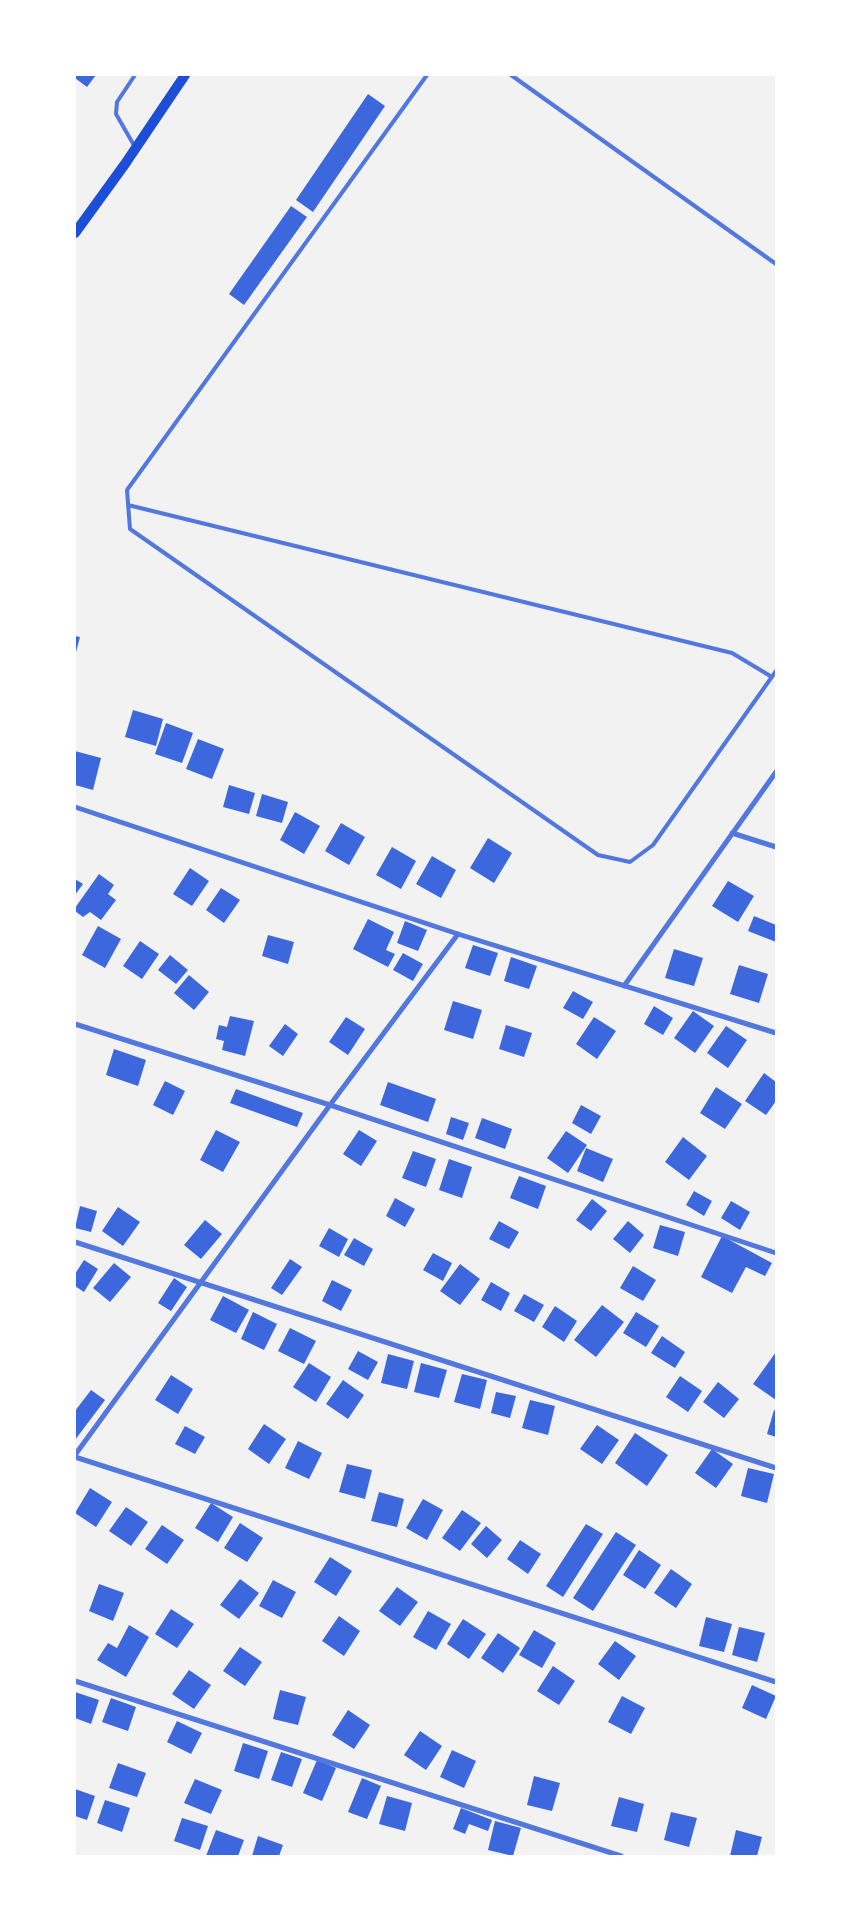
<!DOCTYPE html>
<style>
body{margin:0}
#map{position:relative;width:851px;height:1931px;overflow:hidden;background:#f2f2f2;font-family:Mulish,sans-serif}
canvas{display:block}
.frame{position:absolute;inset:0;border:76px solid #fff;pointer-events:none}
</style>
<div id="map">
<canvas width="851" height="1931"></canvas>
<div class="frame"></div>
</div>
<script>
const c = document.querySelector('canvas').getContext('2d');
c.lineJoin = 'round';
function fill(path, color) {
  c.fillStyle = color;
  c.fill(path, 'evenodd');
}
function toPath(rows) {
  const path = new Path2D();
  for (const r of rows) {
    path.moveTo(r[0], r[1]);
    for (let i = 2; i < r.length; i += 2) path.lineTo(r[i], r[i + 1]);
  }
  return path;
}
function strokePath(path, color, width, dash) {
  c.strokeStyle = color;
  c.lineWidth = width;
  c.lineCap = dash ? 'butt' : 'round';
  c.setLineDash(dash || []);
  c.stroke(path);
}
const building = toPath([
 [75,75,96,75,87,87,75,78],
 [368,94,385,106,313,212,296,200],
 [291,206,307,217,244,305,229,294],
 [75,636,80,637,76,652,75,652],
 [133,710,163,719,156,746,125,737],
 [166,723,193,733,182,763,155,754],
 [198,739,224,749,212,779,186,769],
 [75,751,101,758,93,790,75,785],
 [229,785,255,793,249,814,223,807],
 [262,794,288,802,282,823,256,816],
 [295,812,320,826,304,854,280,840],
 [341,823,365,837,349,865,325,851],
 [488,838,512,853,494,883,470,868],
 [392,847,416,861,401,889,376,875],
 [432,856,456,870,441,898,416,884],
 [190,868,209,881,192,906,173,894],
 [99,874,114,885,108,894,116,900,101,920,90,912,83,917,75,911,75,908],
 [75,879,83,884,75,895],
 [728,881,754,896,738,922,712,906],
 [221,888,240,900,224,923,206,910],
 [754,916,776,925,776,942,748,931],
 [368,919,394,932,386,950,395,954,388,967,353,949],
 [405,921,427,930,418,951,397,943],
 [98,926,121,939,105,968,82,955],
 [268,935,294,942,288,964,262,956],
 [140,941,159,954,142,979,123,966],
 [473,945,498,953,490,976,465,968],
 [674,949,703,958,694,986,665,978],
 [403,953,423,964,413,981,393,970],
 [170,955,188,970,176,984,158,970],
 [511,957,537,966,529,989,504,981],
 [739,965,768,974,759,1003,730,994],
 [189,975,209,992,194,1010,174,993],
 [573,991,593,1002,583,1019,563,1008],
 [453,1001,482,1010,473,1039,444,1030],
 [654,1006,673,1018,663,1035,644,1024],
 [693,1011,714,1026,695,1053,674,1038],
 [230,1016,254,1021,245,1056,222,1050,224,1041,216,1039,219,1025,227,1027],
 [346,1017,365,1029,348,1055,329,1042],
 [594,1017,616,1031,597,1059,576,1044],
 [285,1024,298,1034,283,1056,269,1046],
 [506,1025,532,1033,524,1057,499,1049],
 [726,1026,747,1040,728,1068,707,1053],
 [114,1049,146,1060,138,1086,106,1075],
 [764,1073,776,1082,776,1101,766,1115,745,1101],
 [165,1081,185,1091,173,1115,153,1105],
 [388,1082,436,1099,428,1122,380,1105],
 [716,1087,742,1104,725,1129,700,1113],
 [236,1089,303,1113,297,1127,230,1103],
 [581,1105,601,1116,591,1134,572,1123],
 [451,1117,469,1123,463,1140,446,1134],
 [482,1118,512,1129,505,1149,475,1138],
 [216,1130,240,1142,223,1172,200,1160],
 [359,1130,377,1141,361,1166,343,1154],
 [566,1131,587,1145,568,1173,547,1158],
 [683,1137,707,1156,689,1180,665,1162],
 [586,1148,613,1159,603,1182,577,1171],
 [413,1151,436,1159,426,1187,402,1178],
 [449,1159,472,1167,462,1198,439,1190],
 [519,1176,546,1186,538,1209,510,1198],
 [694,1191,712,1201,704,1216,686,1205],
 [395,1198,415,1209,405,1227,386,1216],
 [592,1199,607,1211,591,1231,576,1220],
 [731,1201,750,1212,740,1230,721,1218],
 [80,1206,97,1211,91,1232,75,1228],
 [118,1207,140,1222,123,1246,102,1231],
 [205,1220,222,1234,201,1259,184,1245],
 [499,1221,519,1232,509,1249,489,1239],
 [628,1221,644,1235,630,1253,613,1239],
 [660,1225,685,1232,678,1256,653,1248],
 [329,1228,348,1239,339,1257,319,1246],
 [722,1236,772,1263,765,1276,746,1267,732,1293,701,1277],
 [354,1238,373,1249,364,1266,344,1255],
 [433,1253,452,1263,443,1281,423,1270],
 [290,1259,302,1267,282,1295,271,1288],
 [84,1260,98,1269,84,1292,75,1286,75,1274],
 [114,1263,131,1277,110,1302,93,1288],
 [460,1264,480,1279,460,1305,440,1291],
 [633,1266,656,1280,643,1301,620,1288],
 [174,1278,187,1287,171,1311,158,1303],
 [332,1280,352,1290,341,1311,322,1301],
 [491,1282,510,1293,501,1311,481,1300],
 [524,1294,544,1305,534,1322,514,1311],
 [223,1296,249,1310,236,1333,210,1320],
 [602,1305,624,1322,596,1357,574,1340],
 [555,1306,577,1321,564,1342,542,1327],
 [253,1312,277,1324,264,1350,241,1339],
 [636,1312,659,1326,646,1347,623,1333],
 [290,1328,316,1341,304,1364,278,1351],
 [662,1336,685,1352,675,1368,651,1353],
 [358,1351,378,1362,368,1380,348,1369],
 [776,1352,776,1400,753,1384],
 [388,1354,414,1361,407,1389,381,1383],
 [309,1363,331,1377,316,1402,293,1387],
 [421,1363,447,1370,439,1398,414,1392],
 [462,1374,487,1380,480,1409,454,1402],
 [171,1375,193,1389,178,1414,155,1400],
 [680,1376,702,1391,688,1412,666,1397],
 [343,1380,364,1395,348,1419,326,1404],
 [718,1382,739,1399,724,1418,703,1402],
 [91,1390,105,1400,75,1440,75,1411],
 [496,1392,516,1396,510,1418,491,1413],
 [530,1400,555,1406,548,1435,522,1428],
 [774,1410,776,1411,776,1437,767,1434],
 [264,1424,286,1439,269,1464,248,1449],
 [597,1425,619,1440,602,1464,580,1449],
 [185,1426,205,1437,195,1454,175,1444],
 [635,1433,668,1455,647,1486,615,1463],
 [298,1441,322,1453,309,1479,285,1468],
 [712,1449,733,1464,716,1488,695,1473],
 [347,1464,372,1470,365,1499,339,1492],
 [748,1468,774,1474,767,1503,741,1496],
 [90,1488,112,1502,96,1527,75,1513],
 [379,1492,404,1499,397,1527,371,1521],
 [423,1499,443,1510,427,1540,406,1528],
 [211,1503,233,1517,218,1542,195,1528],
 [126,1507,148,1522,131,1546,109,1531],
 [462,1510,481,1523,460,1551,442,1538],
 [240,1523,263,1538,247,1562,224,1548],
 [586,1524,603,1534,563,1597,546,1586],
 [162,1525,184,1540,167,1564,145,1549],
 [486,1526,502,1540,487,1558,471,1544],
 [616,1532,636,1545,593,1611,573,1598],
 [520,1540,541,1554,528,1574,507,1559],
 [639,1550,661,1565,645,1589,623,1575],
 [330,1557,352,1571,336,1596,314,1582],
 [671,1569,692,1584,676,1608,654,1593],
 [240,1579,259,1593,239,1619,220,1605],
 [273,1580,296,1592,282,1618,259,1606],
 [99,1584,124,1593,113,1621,89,1611],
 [397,1587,418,1602,400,1626,379,1611],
 [171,1609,194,1624,177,1648,155,1634],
 [428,1611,451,1624,436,1650,413,1637],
 [339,1616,360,1631,344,1656,322,1641],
 [706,1617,732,1624,724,1652,699,1646],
 [463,1619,486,1634,469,1659,447,1644],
 [129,1625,149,1637,126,1677,97,1660,108,1643,117,1648],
 [739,1627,765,1633,757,1662,732,1655],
 [534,1630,556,1643,542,1668,519,1655],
 [498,1633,520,1648,503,1673,481,1658],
 [615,1641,636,1656,619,1680,598,1664],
 [240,1647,262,1662,245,1686,223,1671],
 [553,1666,575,1681,559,1705,537,1691],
 [189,1670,211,1685,194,1709,172,1694],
 [752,1685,776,1696,766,1719,742,1708],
 [280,1690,306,1697,298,1725,273,1719],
 [75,1692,99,1700,91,1724,75,1718],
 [622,1696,645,1708,631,1734,608,1722],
 [111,1698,136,1707,128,1731,102,1722],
 [348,1710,370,1725,354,1749,332,1735],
 [177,1721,202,1733,191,1754,167,1742],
 [420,1731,442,1746,426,1770,404,1755],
 [243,1743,268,1751,259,1779,234,1771],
 [452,1750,476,1761,464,1788,440,1777],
 [281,1752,302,1759,292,1787,271,1780],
 [317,1760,336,1768,322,1801,303,1793],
 [118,1763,146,1773,137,1797,109,1788],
 [534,1776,560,1783,552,1811,527,1805],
 [362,1778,381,1786,367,1819,348,1812],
 [195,1779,222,1790,211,1814,184,1803],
 [75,1789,95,1796,87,1820,75,1816],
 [387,1796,412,1803,405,1831,379,1824],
 [619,1797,644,1804,637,1832,611,1826],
 [105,1800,130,1808,122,1832,97,1823],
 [461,1808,492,1820,488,1831,469,1824,465,1834,453,1829],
 [671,1812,697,1818,689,1847,664,1840],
 [182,1818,208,1826,200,1850,174,1841],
 [495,1821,521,1828,513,1856,488,1850],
 [216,1830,244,1840,238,1856,206,1856],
 [736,1830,762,1837,757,1856,730,1856],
 [258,1836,283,1845,279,1856,252,1856]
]);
const service = toPath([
 [135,75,117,102,116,114,135,147],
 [427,75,127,490,130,529,598,855,630,862,653,845,776,671],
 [511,75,776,264],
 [128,505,732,653,772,677]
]);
const minor = toPath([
 [75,807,458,934,776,1033],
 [732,833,776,847],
 [624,986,776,772],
 [75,1024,330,1105,776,1253],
 [75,1242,776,1468],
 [75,1455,330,1105,458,934],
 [75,1457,776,1682],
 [75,1681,621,1856]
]);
const secondary = toPath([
 [75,233,125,164,185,75]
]);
fill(building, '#3d67dc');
strokePath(service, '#5277de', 4);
strokePath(minor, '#5277de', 5);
strokePath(secondary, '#1d4ed8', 10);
</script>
